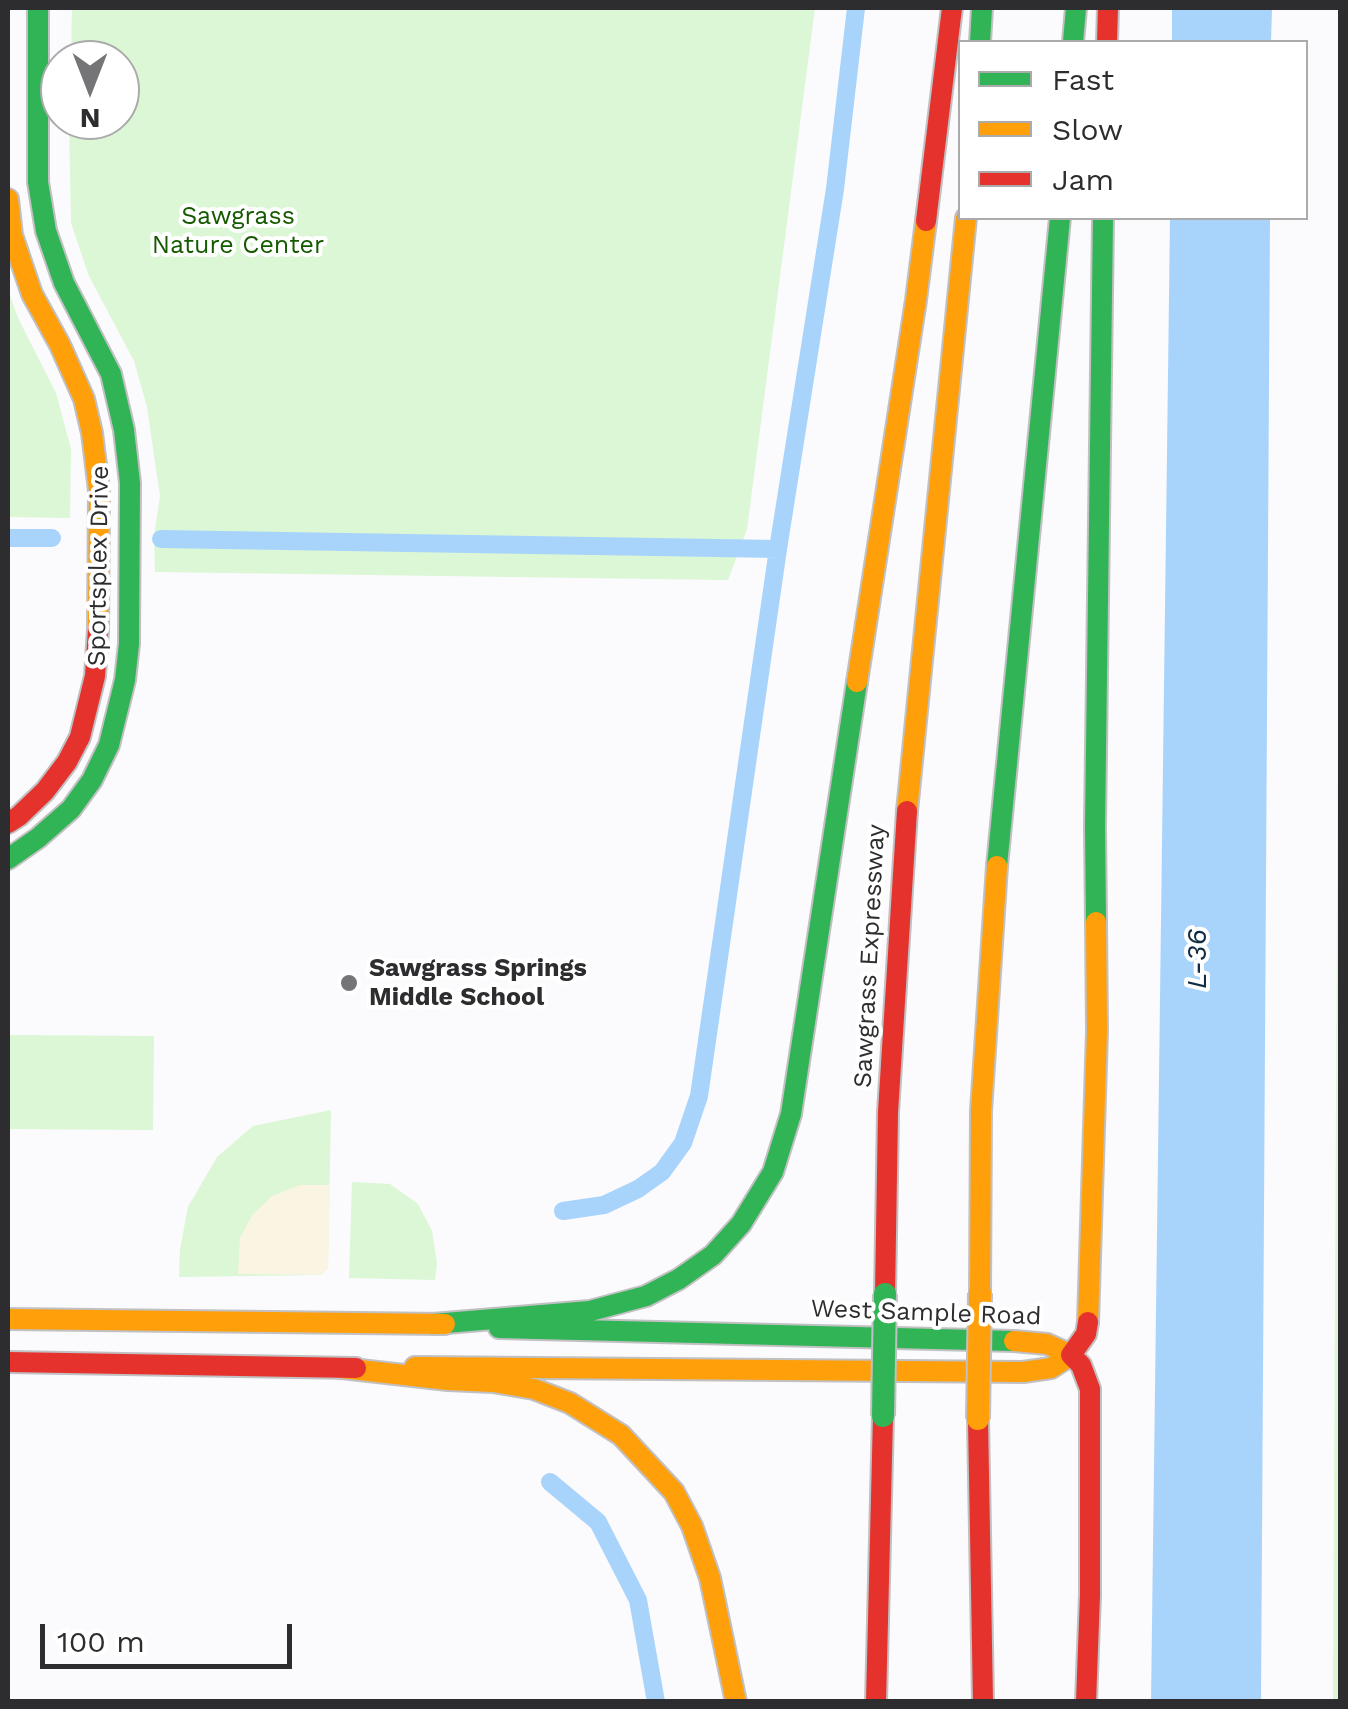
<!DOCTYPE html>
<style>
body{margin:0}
#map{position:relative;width:1348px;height:1709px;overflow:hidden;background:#fbfafd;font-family:"Work Sans",sans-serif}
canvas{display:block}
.frame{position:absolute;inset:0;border:10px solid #2d2c2f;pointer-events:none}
.legend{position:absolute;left:958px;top:40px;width:350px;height:180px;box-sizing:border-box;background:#fff;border:2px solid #ababac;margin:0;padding:12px 18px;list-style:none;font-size:30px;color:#2d2c2f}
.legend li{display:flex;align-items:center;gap:20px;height:50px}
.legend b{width:50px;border:2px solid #ababac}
.north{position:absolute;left:40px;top:40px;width:100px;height:100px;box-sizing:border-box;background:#fff;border:2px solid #ababac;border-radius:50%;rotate:180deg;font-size:28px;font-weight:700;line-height:40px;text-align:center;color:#2d2c2f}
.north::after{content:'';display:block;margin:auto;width:35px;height:45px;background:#757477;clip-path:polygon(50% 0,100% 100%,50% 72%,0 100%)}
.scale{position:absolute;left:40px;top:1624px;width:252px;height:45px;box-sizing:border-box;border:5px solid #2d2c2f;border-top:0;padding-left:12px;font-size:30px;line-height:35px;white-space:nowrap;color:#2d2c2f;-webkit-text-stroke:8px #fff;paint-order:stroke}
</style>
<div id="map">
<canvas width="1348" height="1709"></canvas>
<div class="frame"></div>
<ul class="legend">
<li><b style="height:12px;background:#30b455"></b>Fast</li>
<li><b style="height:12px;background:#ff9f0a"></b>Slow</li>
<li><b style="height:12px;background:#e5322d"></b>Jam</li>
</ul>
<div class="north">N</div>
<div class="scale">100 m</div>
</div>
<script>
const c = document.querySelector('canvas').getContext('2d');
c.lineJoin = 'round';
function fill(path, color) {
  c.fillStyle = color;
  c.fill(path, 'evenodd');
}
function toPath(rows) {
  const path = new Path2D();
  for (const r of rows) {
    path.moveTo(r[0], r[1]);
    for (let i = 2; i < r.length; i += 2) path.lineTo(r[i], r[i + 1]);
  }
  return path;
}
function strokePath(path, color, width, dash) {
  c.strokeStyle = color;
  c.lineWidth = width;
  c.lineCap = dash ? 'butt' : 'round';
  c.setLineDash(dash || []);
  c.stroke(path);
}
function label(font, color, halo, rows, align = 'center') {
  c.font = font + ' "Work Sans",sans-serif';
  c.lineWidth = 8;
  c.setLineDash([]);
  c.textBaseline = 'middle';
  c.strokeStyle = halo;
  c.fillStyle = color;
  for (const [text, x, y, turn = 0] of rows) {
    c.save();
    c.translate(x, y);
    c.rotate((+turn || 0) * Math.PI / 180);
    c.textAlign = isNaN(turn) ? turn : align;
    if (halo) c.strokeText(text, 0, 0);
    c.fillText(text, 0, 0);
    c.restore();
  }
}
const green = toPath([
 [72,8,815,8,747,529,728,580,155,572,154,536,160,496,147,407,134,361,89,276,71,223,69,120,120,120,120,60,71,60],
 [1340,287,1340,1701,1333,1702,1333,1701],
 [8,290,18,318,56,393,71,449,70,518,8,517],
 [8,1035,154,1036,153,1130,8,1129],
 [331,1110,328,1268,321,1275,179,1277,180,1249,188,1207,217,1157,253,1126],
 [352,1182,390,1184,418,1204,432,1231,437,1263,435,1280,349,1278]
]);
const sand = toPath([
 [300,1185,330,1185,328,1268,321,1275,238,1274,240,1238,252,1215,272,1196]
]);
const water = toPath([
 [1172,8,1272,8,1271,42,1172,42],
 [1170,218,1270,218,1261,1701,1151,1701]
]);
const canal = toPath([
 [8,538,52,538],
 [161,539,778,549],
 [563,1211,604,1205,638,1189,662,1172,683,1143,699,1096,778,549,835,189,856,8],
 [550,1482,598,1522,638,1600,656,1702]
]);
const fast = toPath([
 [980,42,982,8],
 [1073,42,1076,8],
 [8,859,38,838,71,809,92,780,109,745,125,680,129,644,130,483,124,430,111,374,64,283,46,231,38,182,38,8],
 [997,866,1060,218],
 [1096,922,1095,826,1103,218],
 [433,1324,590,1311,646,1296,679,1279,713,1255,741,1224,773,1172,791,1114,857,682],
 [499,1328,1014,1341]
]);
const slow = toPath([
 [8,199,12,235,32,294,60,345,84,399,92,433,99,490,98,629],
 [857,682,916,300,926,221],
 [907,811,966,218],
 [980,1293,981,1111,997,866],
 [8,1319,445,1324],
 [1088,1322,1097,1031,1096,922],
 [415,1367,1023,1372,1051,1368,1071,1355,1047,1344,1014,1341],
 [342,1368,448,1380,493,1382,534,1389,570,1403,621,1435,674,1492,692,1526,710,1578,736,1702]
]);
const jam = toPath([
 [1107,42,1108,8],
 [926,221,952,8],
 [8,823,19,816,45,791,67,762,80,737,95,676,98,629],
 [885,1294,888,1112,907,811],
 [8,1362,356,1368],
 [978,1419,983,1702],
 [876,1702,883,1416],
 [1086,1702,1090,1595,1090,1389,1081,1365,1071,1355,1086,1334,1088,1322]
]);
const fastBridge = toPath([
 [883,1416,885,1294]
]);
const slowBridge = toPath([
 [978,1419,980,1293]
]);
const markers = [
 [349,983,10,"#757477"]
];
const parkNames = [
 ["Sawgrass",238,217],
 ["Nature Center",238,246]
];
const streetNames = [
 ["Sportsplex Drive",99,566,-89],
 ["Sawgrass Expressway",870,956,-87],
 ["West Sample Road",926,1313,2]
];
const poiNames = [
 ["Sawgrass Springs",369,969],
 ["Middle School",369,998]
];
const waterNames = [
 ["L-36",1198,959,-90]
];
fill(green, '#dbf7d5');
fill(sand, '#faf4e2');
fill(water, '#a8d4fc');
strokePath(canal, '#a8d4fc', 18);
strokePath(fast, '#c1c0c2', 24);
strokePath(slow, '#c1c0c2', 24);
strokePath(jam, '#c1c0c2', 24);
strokePath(fast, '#30b455', 20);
strokePath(slow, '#ff9f0a', 20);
strokePath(jam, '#e5322d', 20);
strokePath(fastBridge, '#c1c0c2', 26, []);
strokePath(slowBridge, '#c1c0c2', 26, []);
strokePath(fastBridge, '#30b455', 22);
strokePath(slowBridge, '#ff9f0a', 22);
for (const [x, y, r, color] of markers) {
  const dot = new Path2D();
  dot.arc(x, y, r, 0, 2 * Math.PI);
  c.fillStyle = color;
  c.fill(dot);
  strokePath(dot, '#fff', 4);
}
label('25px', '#165a00', '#fff', parkNames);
label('25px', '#2d2c2f', '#fff', streetNames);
label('bold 25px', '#2d2c2f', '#fff', poiNames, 'left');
label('italic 28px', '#112c43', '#fff', waterNames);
</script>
